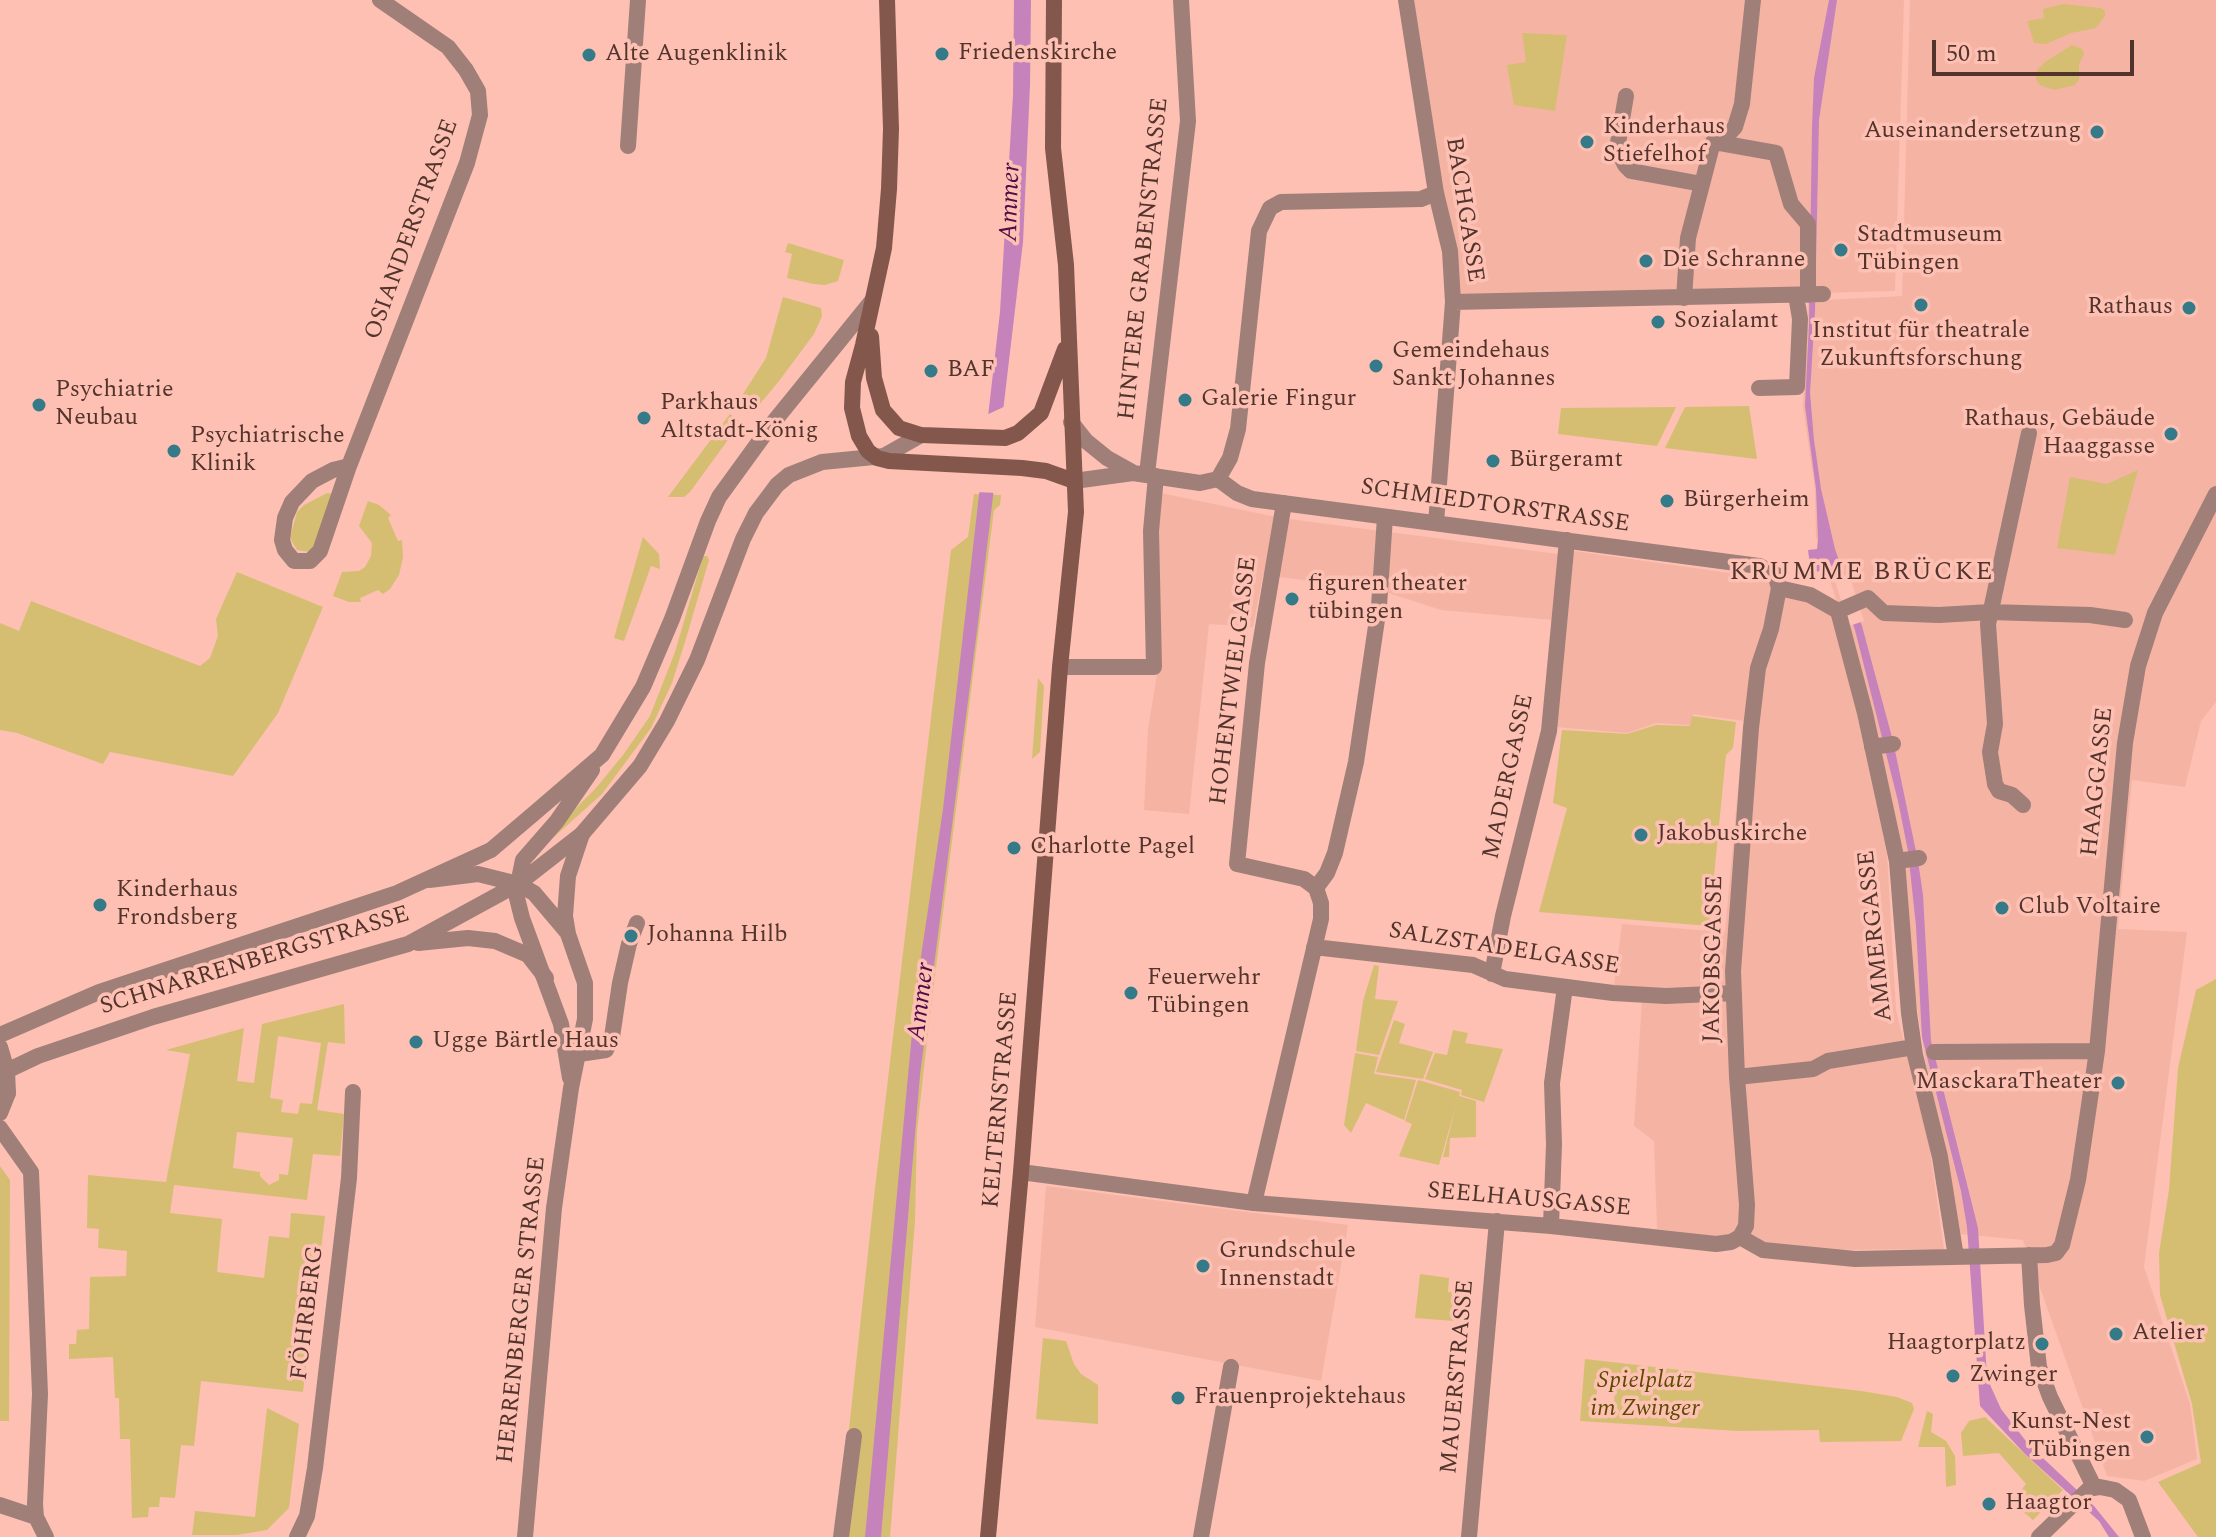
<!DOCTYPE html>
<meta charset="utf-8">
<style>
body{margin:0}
#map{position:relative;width:2216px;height:1537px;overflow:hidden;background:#fdc0b3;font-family:Spectral,serif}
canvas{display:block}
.scale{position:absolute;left:1932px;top:40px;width:202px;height:36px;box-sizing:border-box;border:4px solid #52342d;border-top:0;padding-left:10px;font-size:24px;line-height:28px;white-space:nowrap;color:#52342d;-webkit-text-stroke:6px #fdc0b3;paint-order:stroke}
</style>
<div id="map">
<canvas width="2216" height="1537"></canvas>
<div class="scale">50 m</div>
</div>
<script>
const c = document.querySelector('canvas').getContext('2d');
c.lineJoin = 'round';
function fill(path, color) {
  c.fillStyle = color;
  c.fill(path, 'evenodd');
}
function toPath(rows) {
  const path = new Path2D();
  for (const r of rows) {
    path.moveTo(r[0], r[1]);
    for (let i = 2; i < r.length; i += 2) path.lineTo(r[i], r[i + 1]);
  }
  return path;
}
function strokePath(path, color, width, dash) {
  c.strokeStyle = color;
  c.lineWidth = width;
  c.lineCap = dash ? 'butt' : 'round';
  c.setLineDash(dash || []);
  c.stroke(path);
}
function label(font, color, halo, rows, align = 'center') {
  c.font = font + ' Spectral,serif';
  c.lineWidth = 7;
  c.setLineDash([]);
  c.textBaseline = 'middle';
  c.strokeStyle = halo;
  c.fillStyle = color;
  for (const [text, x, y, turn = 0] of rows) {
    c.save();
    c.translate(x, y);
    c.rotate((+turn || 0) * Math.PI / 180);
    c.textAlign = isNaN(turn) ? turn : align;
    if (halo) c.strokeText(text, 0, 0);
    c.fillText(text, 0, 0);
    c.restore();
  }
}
const built = toPath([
 [1406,0,1904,0,1895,291,1453,302],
 [1910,0,2216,0,2216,702,2201,721,2185,787,2132,780,2118,929,2187,932,2144,1267,2190,1404,2197,1459,2144,1481,2107,1476,2023,1240,1959,1234,1933,1110,1911,968,1837,602,1816,537,1815,490,1803,406,1808,301,1902,296],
 [1161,493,1281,518,1558,554,1553,620,1441,610,1376,589,1263,575,1253,627,1209,624,1189,814,1144,810,1148,729,1160,656,1156,535],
 [1574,551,1765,578,1835,610,1887,854,1896,1010,1929,1144,1944,1249,1813,1250,1657,1229,1654,1141,1634,1126,1642,999,1613,993,1622,924,1725,932,1744,721,1693,714,1691,725,1656,723,1627,733,1556,727],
 [1046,1186,1348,1225,1321,1381,1035,1327]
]);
const green = toPath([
 [2063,4,2101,8,2105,11,2105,16,2096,28,2071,33,2046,44,2034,43,2027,21,2044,18,2043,9],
 [1522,33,1567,35,1555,111,1514,105,1507,65,1526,62],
 [2072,45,2082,49,2084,54,2079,64,2079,80,2075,85,2054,90,2040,85,2036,80,2037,70,2045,62],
 [788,243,844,260,838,281,825,285,814,284,787,278,792,254,785,252],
 [783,297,821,308,822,316,814,334,779,381,759,405,748,413,736,405,766,358],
 [1749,406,1757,459,1665,448,1685,407],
 [1676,407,1657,446,1558,434,1561,408],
 [730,414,741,422,690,492,684,497,668,497],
 [2138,470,2115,555,2057,548,2070,477,2107,484],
 [327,493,333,494,311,552,297,550,290,538,297,512,304,505],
 [974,494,1001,495,1000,505,994,510,929,1023,917,1131,915,1221,890,1537,849,1537,848,1438,875,1188,951,550,968,537],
 [368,501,379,505,391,515,388,518,398,541,402,540,403,557,399,575,390,589,383,594,378,590,360,598,361,602,349,602,333,596,342,572,359,571,365,567,371,556,372,543,359,526],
 [643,537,659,554,660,569,651,566,624,641,614,638],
 [703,556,707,556,709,560,685,642,672,683,651,728,602,794,544,846,550,834,596,788,623,755,650,716,675,652],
 [237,572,323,607,278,713,233,776,110,752,103,764,17,733,0,730,0,623,19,631,31,601,200,666,210,658,218,636,216,619],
 [1038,678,1044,686,1040,752,1032,759],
 [1692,716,1736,722,1733,748,1726,755,1709,926,1539,912,1567,808,1553,803,1562,730,1627,734,1656,725,1690,726],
 [1374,965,1379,966,1375,999,1398,1001,1379,1055,1356,1051,1363,1001],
 [2216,979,2216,1537,2198,1537,2158,1482,2201,1463,2192,1404,2160,1295,2159,1253,2169,1190,2178,1068,2196,990],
 [344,1004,345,1044,328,1042,317,1110,344,1114,340,1156,313,1154,307,1200,174,1185,170,1213,222,1219,217,1272,264,1278,269,1236,289,1238,291,1213,325,1216,317,1284,310,1284,307,1307,312,1311,303,1392,201,1381,194,1446,181,1445,175,1498,160,1497,159,1507,149,1507,148,1517,132,1518,130,1439,120,1439,119,1398,115,1398,113,1357,69,1359,69,1344,76,1344,77,1330,89,1329,90,1277,126,1276,127,1251,98,1248,99,1229,87,1228,88,1175,166,1182,190,1054,166,1050,244,1028,237,1081,254,1083,262,1024],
 [278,1036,321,1043,312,1104,300,1103,298,1114,281,1112,283,1100,270,1098],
 [237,1132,293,1138,288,1175,279,1174,279,1180,269,1185,260,1176,260,1172,233,1168],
 [1394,1020,1405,1024,1399,1043,1433,1052,1423,1079,1376,1072],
 [1453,1030,1468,1033,1465,1043,1503,1049,1484,1102,1461,1095,1462,1090,1425,1079,1435,1053,1447,1055],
 [1355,1053,1378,1057,1374,1074,1416,1080,1404,1120,1366,1103,1351,1133,1344,1125],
 [1418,1080,1460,1092,1459,1096,1476,1101,1476,1137,1450,1138,1449,1157,1443,1157,1456,1105,1439,1165,1399,1156,1412,1124,1405,1121],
 [0,1166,10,1180,9,1421,0,1421],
 [1420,1274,1449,1278,1448,1292,1470,1293,1468,1322,1415,1318],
 [1043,1338,1066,1341,1074,1364,1081,1374,1098,1385,1098,1424,1036,1419],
 [1585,1359,1861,1391,1897,1397,1912,1403,1914,1409,1901,1441,1820,1442,1819,1430,1738,1431,1580,1421],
 [1599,1374,1616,1376,1614,1403,1596,1401],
 [267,1408,299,1424,289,1508,267,1530,237,1535,192,1535,195,1511,255,1517],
 [1927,1411,1933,1414,1931,1432,1946,1441,1955,1456,1956,1485,1946,1487,1945,1447,1918,1447],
 [1985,1417,2063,1490,2033,1520,2012,1502,2026,1484,1999,1453,1963,1456,1961,1433,1969,1421]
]);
const water = toPath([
 [1014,0,1031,0,1030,85,1023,242,978,623,920,1075,881,1537,865,1537,916,990,943,809,1000,312,1013,95],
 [1829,0,1837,0,1819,120,1815,311,1810,393,1814,440,1821,489,1835,549,1862,626,1893,741,1918,861,1923,895,1931,1041,1978,1228,1987,1378,2001,1409,2029,1445,2094,1506,2119,1537,2109,1537,2099,1521,2025,1454,1980,1406,1967,1227,1961,1191,1922,1037,1916,926,1908,851,1898,801,1855,630,1837,577,1833,568,1811,573,1808,550,1817,549,1818,539,1816,489,1805,406,1809,324,1812,127,1814,78]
]);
const pier = toPath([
 [1008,405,997,493,976,492,984,416],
 [1849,574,1864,621,1849,626,1834,578]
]);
const minor = toPath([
 [1406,0,1436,193,1450,251,1453,302,1436,523],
 [1626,96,1617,149,1625,165,1631,171,1702,184],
 [1720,143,1776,153,1791,204,1808,224,1808,295],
 [628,146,638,0],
 [1684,298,1688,238,1713,142,1720,143,1735,127,1742,104,1753,0],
 [1453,302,1823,294],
 [1759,388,1797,387,1800,319,1796,295],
 [1071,422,1086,441,1107,458,1132,472],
 [349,466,333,470,312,481,292,502,285,518,282,540,285,550,294,561,310,561,320,551,349,466,467,163,480,115,478,91,466,70,448,47,380,0],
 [1147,474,1188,121,1181,0],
 [1218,479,1230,458,1238,429,1259,231,1270,208,1281,202,1421,199,1436,193],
 [1074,481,1133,473,1200,483,1218,479,1237,493,1252,499,1759,566,1775,574,1779,588,1771,629,1758,668,1751,728,1733,971,1737,1077,1747,1205,1746,1226,1740,1237],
 [1284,503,1257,663,1237,864,1304,879,1316,888],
 [1779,588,1810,595,1838,611],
 [1838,611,1865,713,1897,861,1909,1013,1915,1055,1940,1157,1956,1257],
 [1838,611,1868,598,1884,613,1939,615,1990,612,2090,615,2125,620],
 [1060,667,1154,667,1151,531,1156,476],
 [1872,747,1893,744],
 [2023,805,2012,795,1999,791,1995,784,1990,752,1995,724,1988,624,2029,433],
 [1897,861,1919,858],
 [429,880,478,874,518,884,534,893,567,932],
 [518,884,517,898,522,918,561,1024,570,1078],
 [1314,947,1473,965,1505,979,1613,993,1666,996,1734,993],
 [1492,974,1503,916,1549,731,1567,540],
 [1934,1052,2097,1051],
 [579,1054,606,1050,612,1037,620,983,629,944,637,923],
 [1737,1077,1813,1069,1828,1061,1914,1047],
 [0,1113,8,1093],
 [0,1128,31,1172,40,1394,35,1504,36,1517,46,1537],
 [1021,1172,1254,1203,1551,1226,1716,1244,1731,1242,1740,1237],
 [1254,1203,1321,919,1321,903,1316,888,1327,873,1335,853,1356,762,1379,606,1385,517],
 [1551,1226,1554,1144,1552,1083,1565,987],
 [1740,1237,1763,1250,1855,1259,2047,1255,2056,1253,2062,1245,2078,1180,2097,1051,2125,743,2138,666,2155,613,2216,494],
 [2029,1255,2032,1305,2039,1367,2050,1397,2094,1487],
 [0,1505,36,1517],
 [297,1537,307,1516,315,1468,349,1178,353,1092],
 [525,1537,554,1208,571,1088,585,1019,585,983,568,934,565,916,568,876,582,834],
 [841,1537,854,1436],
 [1201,1537,1231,1367],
 [1469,1537,1497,1221],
 [2039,1537,2089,1489,2100,1487,2115,1490,2129,1500,2143,1537]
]);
const tertiary = toPath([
 [518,884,523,860,557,821,592,770],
 [418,943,468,938,495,941,528,955,546,978],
 [0,1035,99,992,397,893,491,850,538,810,602,755,643,687,672,619,708,521,719,497,772,424,871,302],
 [0,1074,38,1056,153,1017,408,944,518,884,582,834,640,766,667,721,697,660,743,539,756,513,777,485,789,475,822,462,884,456,921,435]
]);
const secondary = toPath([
 [887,0,891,129,889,189,884,248,863,345,853,382,852,408,859,436,868,451,877,458,889,461,1022,468,1046,471,1074,481],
 [871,336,874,378,883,410,899,428,921,435,1005,438,1018,433,1041,413,1065,349],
 [988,1537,1021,1172,1060,667,1076,512,1066,265,1053,148,1054,0]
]);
const minorBridge = toPath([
 [0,1047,7,1071,8,1093]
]);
const markers = [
 [942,54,8,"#357a88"],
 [589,55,8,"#357a88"],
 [2097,132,8,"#357a88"],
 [1587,142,8,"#357a88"],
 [1841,250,8,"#357a88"],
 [1646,261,8,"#357a88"],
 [1921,305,8,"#357a88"],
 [2189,308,8,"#357a88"],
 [1658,322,8,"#357a88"],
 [1376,366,8,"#357a88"],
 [931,371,8,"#357a88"],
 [1185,400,8,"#357a88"],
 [39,405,8,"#357a88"],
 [644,418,8,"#357a88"],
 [2171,434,8,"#357a88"],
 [174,451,8,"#357a88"],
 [1493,461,8,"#357a88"],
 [1667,501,8,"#357a88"],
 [1292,599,8,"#357a88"],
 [1641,835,8,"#357a88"],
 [1014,848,8,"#357a88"],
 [100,905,8,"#357a88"],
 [2002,908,8,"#357a88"],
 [631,936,8,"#357a88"],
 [1131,993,8,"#357a88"],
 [416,1042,8,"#357a88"],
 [2118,1083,8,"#357a88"],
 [1203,1266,8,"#357a88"],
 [2116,1334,8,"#357a88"],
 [2042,1344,8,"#357a88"],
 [1953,1376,8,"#357a88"],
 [1178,1398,8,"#357a88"],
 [2147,1437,8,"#357a88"],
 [1989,1504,8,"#357a88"]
];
const poiNames = [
 ["Friedenskirche",958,54],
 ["Alte Augenklinik",605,55],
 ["Kinderhaus",1603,128],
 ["Stiefelhof",1603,156],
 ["Auseinandersetzung",2081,132,"right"],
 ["Stadtmuseum",1857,236],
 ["Tübingen",1857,264],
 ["Die Schranne",1662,261],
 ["Rathaus",2173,308,"right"],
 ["Sozialamt",1674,322],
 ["Institut für theatrale",1921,332,"center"],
 ["Zukunftsforschung",1921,360,"center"],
 ["Gemeindehaus",1392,352],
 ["Sankt Johannes",1392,380],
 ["BAF",947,371],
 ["Psychiatrie",55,391],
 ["Neubau",55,419],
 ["Galerie Fingur",1201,400],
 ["Parkhaus",660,404],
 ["Altstadt-König",660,432],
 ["Rathaus, Gebäude",2155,420,"right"],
 ["Haaggasse",2155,448,"right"],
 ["Psychiatrische",190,437],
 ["Klinik",190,465],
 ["Bürgeramt",1509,461],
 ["Bürgerheim",1683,501],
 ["figuren theater",1308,585],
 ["tübingen",1308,613],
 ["Jakobuskirche",1657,835],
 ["Charlotte Pagel",1030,848],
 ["Kinderhaus",116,891],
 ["Frondsberg",116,919],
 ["Club Voltaire",2018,908],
 ["Johanna Hilb",647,936],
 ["Feuerwehr",1147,979],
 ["Tübingen",1147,1007],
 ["Ugge Bärtle Haus",432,1042],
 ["MasckaraTheater",2102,1083,"right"],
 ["Grundschule",1219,1252],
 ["Innenstadt",1219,1280],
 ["Atelier",2132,1334],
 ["Haagtorplatz",2026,1344,"right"],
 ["Zwinger",1969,1376],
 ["Frauenprojektehaus",1194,1398],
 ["Kunst-Nest",2131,1423,"right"],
 ["Tübingen",2131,1451,"right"],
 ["Haagtor",2005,1504]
];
const streetNames = [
 ["BACHGASSE",1463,210,81],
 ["OSIANDERSTRASSE",413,230,-70],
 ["HINTERE GRABENSTRASSE",1145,259,-84],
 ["SCHMIEDTORSTRASSE",1495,507,8],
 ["HOHENTWIELGASSE",1235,681,-83],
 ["MADERGASSE",1510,777,-78],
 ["HAAGGASSE",2099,782,-84],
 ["AMMERGASSE",1877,936,-96],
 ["SALZSTADELGASSE",1504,950,9],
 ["JAKOBSGASSE",1715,959,-89],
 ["SCHNARRENBERGSTRASSE",255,962,-17],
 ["KELTERNSTRASSE",1002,1100,-85],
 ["SEELHAUSGASSE",1529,1201,5],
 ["HERRENBERGER STRASSE",523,1310,-84],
 ["FÖHRBERG",309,1313,-83],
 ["MAUERSTRASSE",1459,1377,-85]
];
const parkNames = [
 ["Spielplatz",1645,1382],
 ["im Zwinger",1645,1410]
];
const waterNames = [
 ["Ammer",1012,202,-88],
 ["Ammer",923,1002,-83]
];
const neighbourhoodNames = [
 ["KRUMME BRÜCKE",1862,574]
];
fill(built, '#f5b3a4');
fill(green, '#d5be72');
fill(water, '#c682bb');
fill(pier, '#fdc0b3');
strokePath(minor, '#9f7f78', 16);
strokePath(tertiary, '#9f7f78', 16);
strokePath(secondary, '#84574d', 16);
strokePath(minorBridge, '#9f7f78', 16);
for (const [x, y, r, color] of markers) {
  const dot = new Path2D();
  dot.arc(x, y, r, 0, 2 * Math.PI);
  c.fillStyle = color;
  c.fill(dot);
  strokePath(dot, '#fdc0b3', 3);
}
label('24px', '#52342d', '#fdc0b3', poiNames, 'left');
label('24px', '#52342d', '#fdc0b3', streetNames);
label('italic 24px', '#5d4b01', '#fdc0b3', parkNames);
label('italic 26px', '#4c0e45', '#fdc0b3', waterNames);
c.letterSpacing = '2px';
label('26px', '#52342d', '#fdc0b3', neighbourhoodNames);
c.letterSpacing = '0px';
</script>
